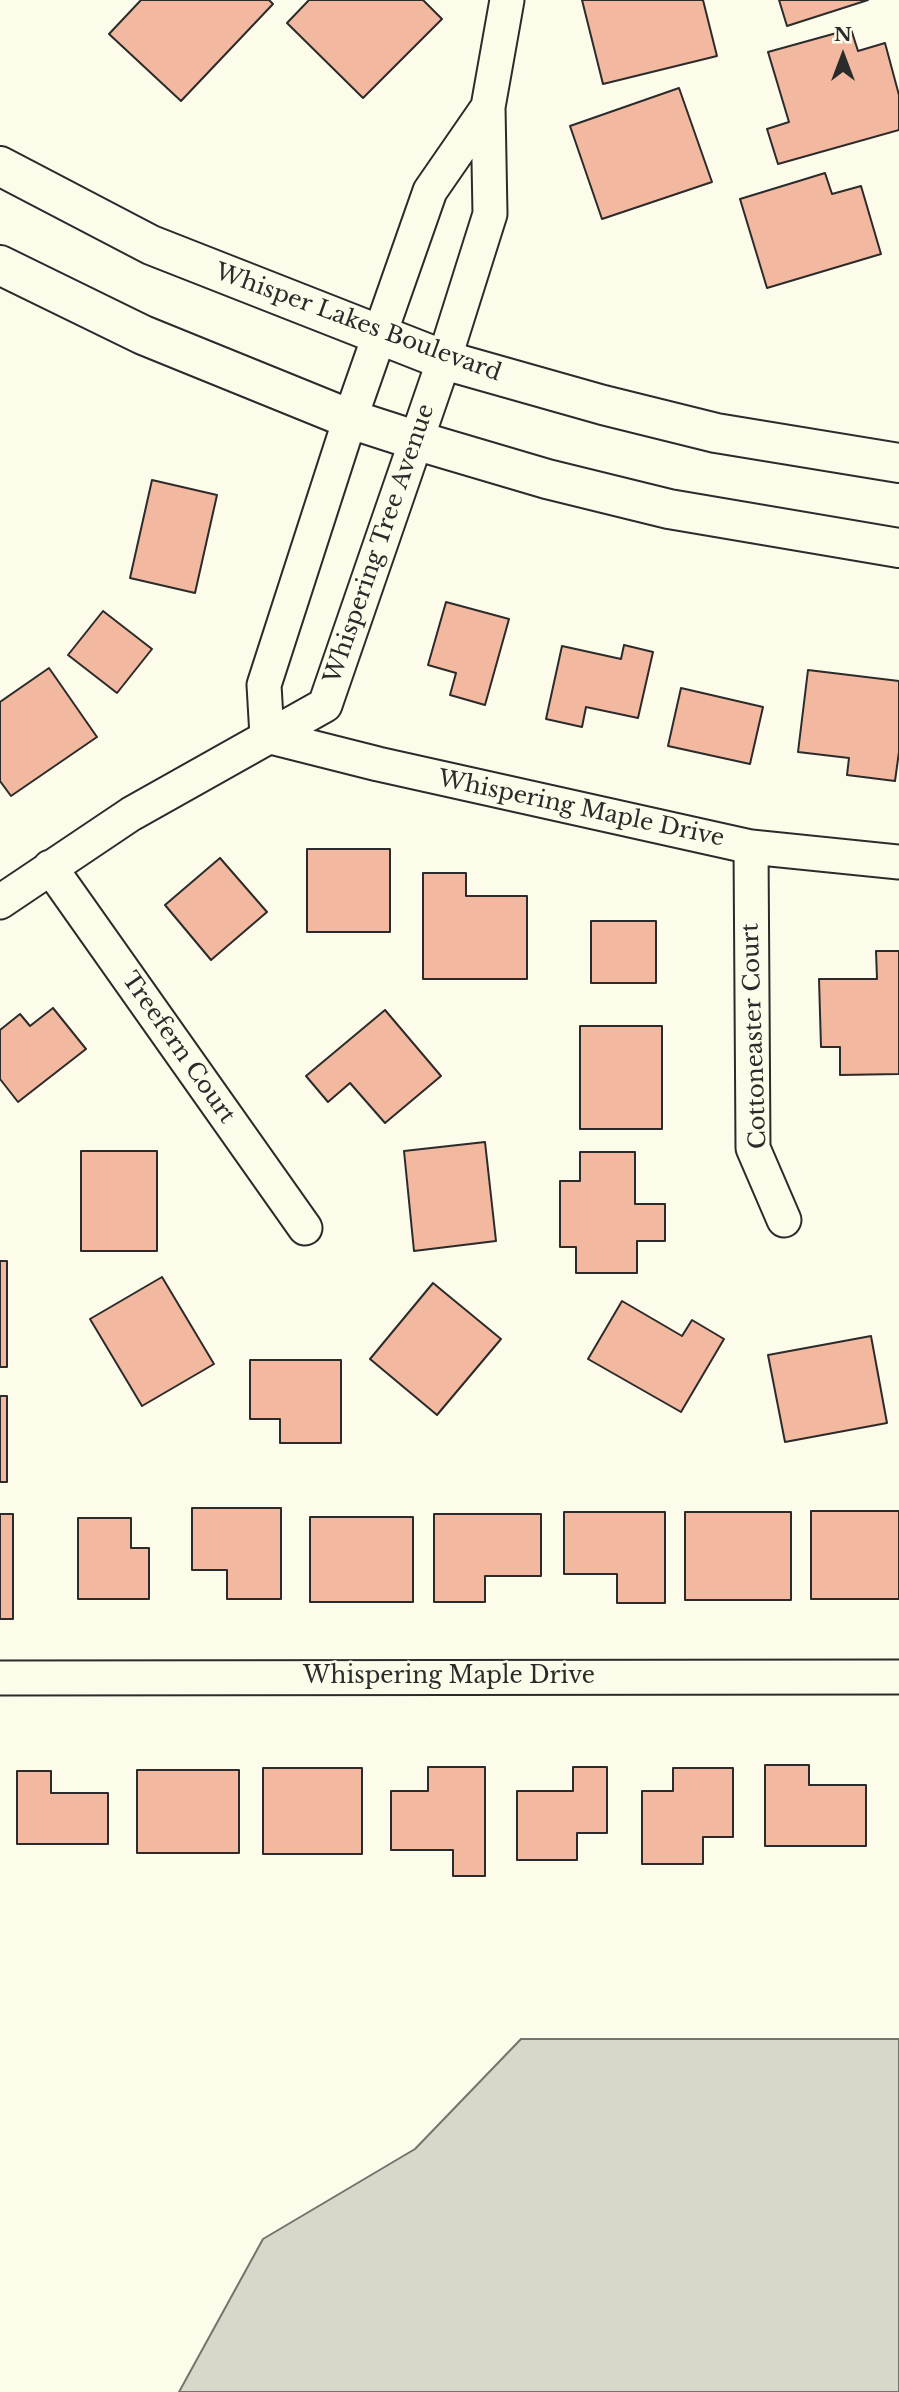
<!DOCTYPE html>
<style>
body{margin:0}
#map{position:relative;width:899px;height:2392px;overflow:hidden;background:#fdfbea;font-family:"Libre Baskerville",serif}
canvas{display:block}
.north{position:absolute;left:808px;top:21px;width:70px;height:70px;-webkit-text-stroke:5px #fdfbea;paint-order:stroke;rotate:0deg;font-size:19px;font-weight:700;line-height:28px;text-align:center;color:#2b2b2b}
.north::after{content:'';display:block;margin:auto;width:24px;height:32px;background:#2b2b2b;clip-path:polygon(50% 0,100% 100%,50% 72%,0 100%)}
</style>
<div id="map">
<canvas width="899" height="2392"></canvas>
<div class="north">N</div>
</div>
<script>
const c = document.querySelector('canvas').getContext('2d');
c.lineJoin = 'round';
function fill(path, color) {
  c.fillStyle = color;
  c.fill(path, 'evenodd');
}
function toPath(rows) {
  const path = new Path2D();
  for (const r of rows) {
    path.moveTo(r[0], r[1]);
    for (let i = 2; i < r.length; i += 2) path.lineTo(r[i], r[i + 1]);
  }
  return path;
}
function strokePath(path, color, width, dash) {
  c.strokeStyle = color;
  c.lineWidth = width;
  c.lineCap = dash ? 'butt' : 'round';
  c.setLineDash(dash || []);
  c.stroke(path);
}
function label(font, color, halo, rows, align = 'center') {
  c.font = font + ' "Libre Baskerville",serif';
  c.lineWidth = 5;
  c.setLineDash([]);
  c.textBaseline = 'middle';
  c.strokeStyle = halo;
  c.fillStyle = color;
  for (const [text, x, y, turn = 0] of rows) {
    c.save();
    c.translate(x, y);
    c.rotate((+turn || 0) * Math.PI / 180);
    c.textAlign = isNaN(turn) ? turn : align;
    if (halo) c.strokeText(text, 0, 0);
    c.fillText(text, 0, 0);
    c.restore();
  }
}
const water = toPath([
 [521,2039,899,2039,899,2392,179,2392,263,2239,415,2149,521,2039]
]);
const building = toPath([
 [141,0,269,0,273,4,181,101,109,34,141,0],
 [309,0,423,0,442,19,363,98,287,23,309,0],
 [582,0,703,0,717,56,603,84,582,0],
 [779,0,868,0,787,26,779,0],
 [851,29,858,51,885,43,899,95,899,130,778,164,767,129,789,122,768,52,851,29],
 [679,88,712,182,602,219,570,126,679,88],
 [825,173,832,194,861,186,881,254,767,288,740,199,825,173],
 [152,480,217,495,195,593,130,578,152,480],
 [446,602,509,619,485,705,450,695,456,673,428,665,446,602],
 [103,611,152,649,117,693,68,655,103,611],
 [624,645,653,652,638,718,586,707,582,727,546,719,562,646,621,659,624,645],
 [49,668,97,737,11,796,0,781,0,702,49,668],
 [808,670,899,681,899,752,895,781,847,775,849,758,798,752,808,670],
 [681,688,763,707,750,764,668,746,681,688],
 [307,849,390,849,390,932,307,932,307,849],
 [220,858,267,912,211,960,165,905,220,858],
 [423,873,466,873,466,896,527,896,527,979,423,979,423,873],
 [591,921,656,921,656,983,591,983,591,921],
 [876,951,899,951,899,1074,840,1075,840,1047,821,1047,819,979,877,979,876,951],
 [53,1008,86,1049,18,1102,0,1079,0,1030,20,1014,30,1026,53,1008],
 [385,1010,441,1076,385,1123,350,1083,328,1102,306,1076,385,1010],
 [580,1026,662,1026,662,1129,580,1129,580,1026],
 [485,1142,496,1241,414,1251,404,1151,485,1142],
 [81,1151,157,1151,157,1251,81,1251,81,1151],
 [580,1152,635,1152,635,1204,665,1204,665,1241,637,1241,637,1273,576,1273,576,1247,560,1247,560,1181,580,1181,580,1152],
 [0,1261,7,1261,7,1367,0,1367,0,1261],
 [162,1277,214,1364,142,1406,90,1319,162,1277],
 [433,1283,501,1339,437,1415,370,1359,433,1283],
 [622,1301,682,1336,692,1320,724,1339,681,1412,588,1359,622,1301],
 [871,1336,887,1423,785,1442,768,1355,871,1336],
 [250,1360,341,1360,341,1443,280,1443,280,1419,250,1419,250,1360],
 [0,1396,7,1396,7,1482,0,1482,0,1396],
 [192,1508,281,1508,281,1599,227,1599,227,1570,192,1570,192,1508],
 [811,1511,899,1511,899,1599,811,1599,811,1511],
 [564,1512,665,1512,665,1603,617,1603,617,1574,564,1574,564,1512],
 [685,1512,791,1512,791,1600,685,1600,685,1512],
 [0,1514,13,1514,13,1619,0,1619,0,1514],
 [434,1514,541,1514,541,1576,485,1576,485,1602,434,1602,434,1514],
 [310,1517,413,1517,413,1602,310,1602,310,1517],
 [78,1518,131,1518,131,1548,149,1548,149,1599,78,1599,78,1518],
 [765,1765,809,1765,809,1785,866,1785,866,1846,765,1846,765,1765],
 [428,1767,485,1767,485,1876,453,1876,453,1850,391,1850,391,1791,428,1791,428,1767],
 [573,1767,607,1767,607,1833,577,1833,577,1860,517,1860,517,1791,573,1791,573,1767],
 [263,1768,362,1768,362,1854,263,1854,263,1768],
 [673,1768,733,1768,733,1837,703,1837,703,1864,642,1864,642,1791,673,1791,673,1768],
 [137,1770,239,1770,239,1853,137,1853,137,1770],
 [17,1771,51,1771,51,1793,108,1793,108,1844,17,1844,17,1771]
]);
const minor = toPath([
 [267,736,264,685,350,419,430,191,488,107],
 [267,736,378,764,751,847,899,862],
 [751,847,753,1148,784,1220],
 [50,867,305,1228],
 [0,902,131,814,325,705,444,360,490,214,488,107,507,0],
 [0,1678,899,1677]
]);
const tertiary = toPath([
 [0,166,151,245,444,360,603,405,716,433,899,463],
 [0,265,143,335,350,419,415,440,547,479,669,509,899,548]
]);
const streetNames = [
 ["Whisper Lakes Boulevard",358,323,20],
 ["Whispering Tree Avenue",380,544,-71],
 ["Whispering Maple Drive",581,809,12],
 ["Cottoneaster Court",755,1036,-92],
 ["Treefern Court",178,1048,55],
 ["Whispering Maple Drive",449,1677]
];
fill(water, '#d8d7c9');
strokePath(water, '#74746e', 2);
fill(building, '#f2b8a0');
strokePath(building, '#2b2b2b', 2);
strokePath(minor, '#2b2b2b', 37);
strokePath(tertiary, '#2b2b2b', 42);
strokePath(minor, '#fdfbea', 33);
strokePath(tertiary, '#fdfbea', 38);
label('23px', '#2b2b2b', '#fdfbea', streetNames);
</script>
